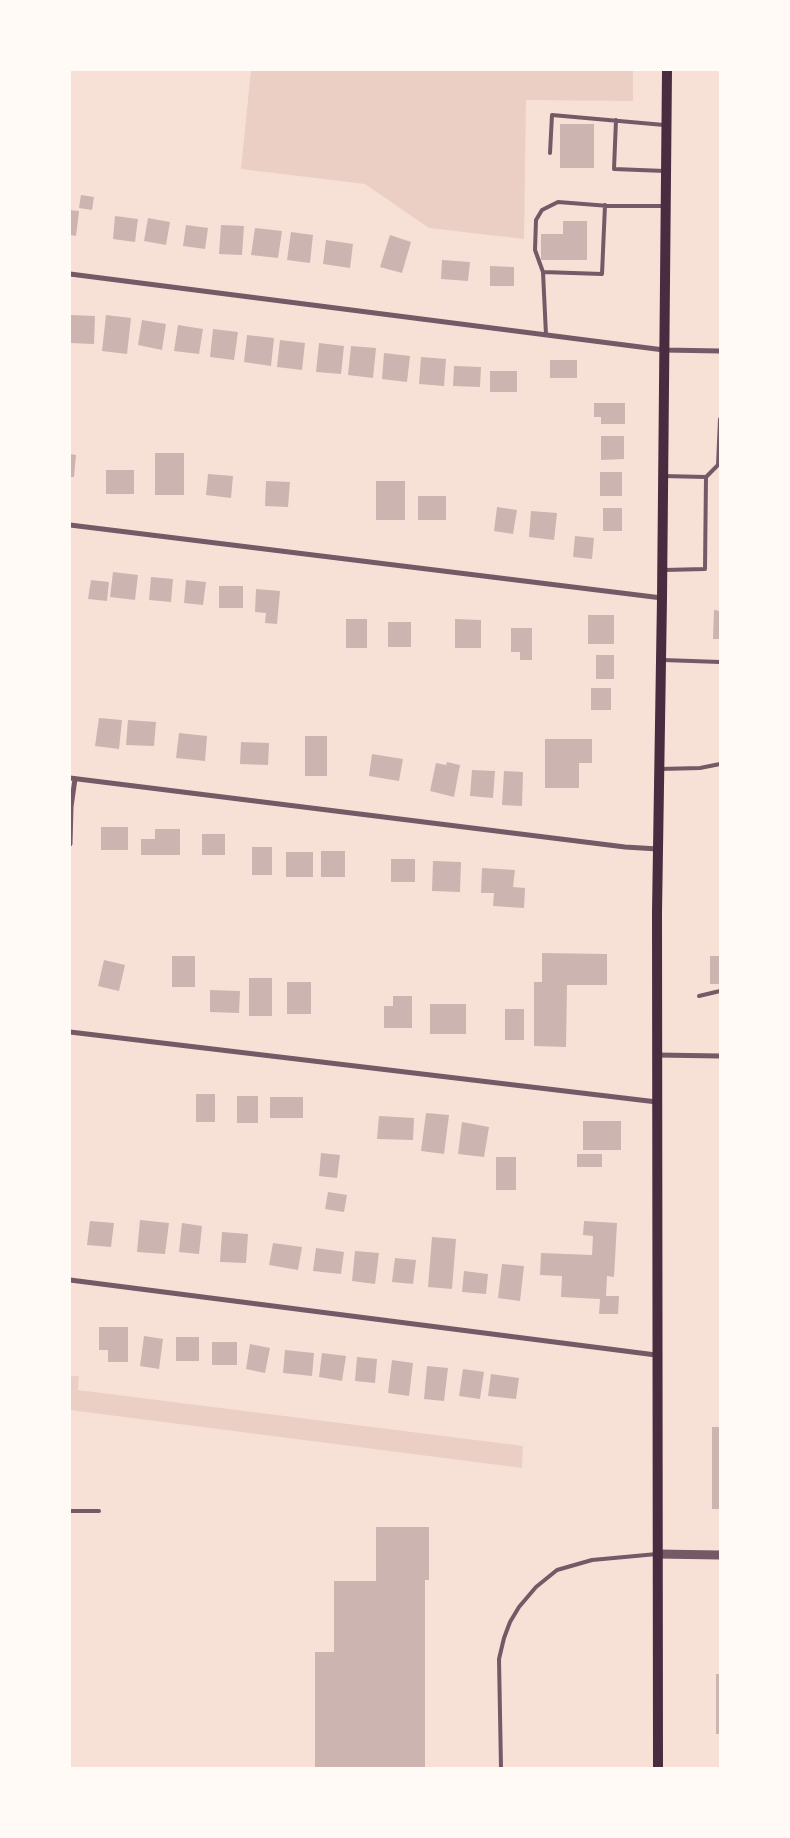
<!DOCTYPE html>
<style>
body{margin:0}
#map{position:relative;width:790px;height:1838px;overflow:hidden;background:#f7e1d7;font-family:"Sofia Sans Condensed",sans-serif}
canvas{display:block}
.frame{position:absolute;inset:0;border:71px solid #fffaf5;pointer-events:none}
</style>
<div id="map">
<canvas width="790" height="1838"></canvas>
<div class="frame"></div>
</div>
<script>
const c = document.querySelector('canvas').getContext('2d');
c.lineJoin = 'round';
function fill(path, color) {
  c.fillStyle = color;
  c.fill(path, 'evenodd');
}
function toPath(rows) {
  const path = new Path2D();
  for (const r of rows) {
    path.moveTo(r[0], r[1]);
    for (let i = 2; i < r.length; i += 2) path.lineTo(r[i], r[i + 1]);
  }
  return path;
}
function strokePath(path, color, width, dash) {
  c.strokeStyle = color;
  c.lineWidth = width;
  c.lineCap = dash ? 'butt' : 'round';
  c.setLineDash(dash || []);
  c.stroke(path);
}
const green = toPath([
 [251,70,633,70,633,101,526,100,524,239,429,228,365,184,241,169],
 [70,1376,79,1376,78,1390,523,1446,522,1468,70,1410]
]);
const building = toPath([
 [560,124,594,124,594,168,560,168],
 [81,195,94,197,92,210,79,208],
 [70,210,79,211,76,236,70,235],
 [115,216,138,219,135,242,113,239],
 [148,218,170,222,166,245,144,241],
 [563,221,587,221,587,260,541,260,541,234,563,234],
 [186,225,208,228,205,249,183,246],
 [221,225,244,226,242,255,219,254],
 [255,228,282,231,278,258,251,255],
 [291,232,313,235,310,263,287,260],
 [390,235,411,242,402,273,380,267],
 [326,240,353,244,350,268,323,264],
 [442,260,470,262,468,281,441,279],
 [490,266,514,267,514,286,490,286],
 [70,315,95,316,94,344,70,343],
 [106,315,131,318,127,354,102,351],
 [142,320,166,324,162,350,138,345],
 [178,325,203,329,199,354,174,351],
 [213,329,238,332,234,360,210,357],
 [247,335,274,338,271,366,244,362],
 [280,340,305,343,302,370,277,367],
 [319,343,344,346,341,374,316,372],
 [351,346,376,348,373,378,348,375],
 [384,353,410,356,407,382,382,379],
 [421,357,446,359,444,386,419,384],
 [550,360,577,360,577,378,550,378],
 [454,366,481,367,480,387,453,386],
 [490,371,517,371,517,392,490,392],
 [594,403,625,403,625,424,601,424,601,417,594,417],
 [601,436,624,436,624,459,601,460],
 [155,453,184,453,184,495,155,495],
 [70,454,76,455,74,477,70,477],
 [106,470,134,470,134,494,106,494],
 [600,472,622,472,622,496,600,496],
 [208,474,233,476,231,498,206,495],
 [266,481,290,482,288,507,265,506],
 [376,481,405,481,405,520,376,520],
 [418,496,446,496,446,520,418,520],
 [497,507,517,510,513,534,494,531],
 [603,508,622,508,622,531,603,531],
 [531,511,557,513,554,540,529,537],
 [575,536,594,538,592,559,573,557],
 [113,572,138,575,135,600,110,597],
 [151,577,173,579,171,602,149,600],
 [91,580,109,582,107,601,88,599],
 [186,580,206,582,203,605,184,603],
 [219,586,243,586,243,608,219,608],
 [256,589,280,591,277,624,265,623,266,613,255,612],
 [714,610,720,611,720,639,713,639],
 [588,615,614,615,614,644,588,644],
 [346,619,367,619,367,648,346,648],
 [455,619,481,620,481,648,455,648],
 [388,622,411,622,411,647,388,647],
 [511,628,532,628,532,660,520,660,520,652,511,652],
 [596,655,614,655,614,679,596,679],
 [591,688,611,688,611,710,591,710],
 [99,718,122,720,119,749,95,746],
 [128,720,156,722,154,746,126,745],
 [179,733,207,736,205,761,176,758],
 [305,736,327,736,327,776,305,776],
 [545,739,592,739,592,763,579,763,579,788,545,788],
 [241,742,269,743,268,765,240,764],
 [372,754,403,759,399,781,369,776],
 [447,762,460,765,454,797,430,791,436,763,446,765],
 [472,770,495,771,493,798,470,796],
 [504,771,523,772,522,806,502,805],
 [101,827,128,827,128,850,101,850],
 [155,829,180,829,180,855,141,855,141,839,155,839],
 [202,834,225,834,225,855,202,855],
 [252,847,272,847,272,875,252,875],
 [321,851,345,851,345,877,321,877],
 [286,852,313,852,313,877,286,877],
 [391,859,415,859,415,882,391,882],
 [433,861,461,862,460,892,432,891],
 [482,868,515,870,513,887,525,888,524,908,493,906,494,893,481,893],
 [542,953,607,954,607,985,567,985,566,1047,534,1046,534,982,542,982],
 [172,956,195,956,195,987,172,987],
 [710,956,720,956,720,984,710,984],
 [104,960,125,965,119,991,98,986],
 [249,978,272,978,272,1016,249,1016],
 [287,982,311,982,311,1014,287,1014],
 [210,990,240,991,239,1013,210,1012],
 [393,996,412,996,412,1028,384,1028,384,1006,393,1006],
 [430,1004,466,1004,466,1034,430,1034],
 [505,1009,524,1009,524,1040,505,1040],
 [196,1094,215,1094,215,1122,196,1122],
 [237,1096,258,1096,258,1123,237,1123],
 [270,1097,303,1097,303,1118,270,1118],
 [426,1113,449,1115,444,1154,421,1151],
 [379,1116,414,1118,413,1140,377,1139],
 [583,1121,621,1121,621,1150,583,1150],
 [462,1122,489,1127,484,1157,458,1154],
 [321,1153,340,1155,337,1178,319,1176],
 [577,1154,602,1154,602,1167,577,1167],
 [496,1157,516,1157,516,1190,496,1190],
 [328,1192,347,1195,344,1212,325,1209],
 [140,1220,169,1223,165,1254,137,1252],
 [90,1221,114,1223,111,1247,87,1245],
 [584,1221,617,1223,614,1277,607,1276,606,1296,619,1296,618,1314,599,1314,600,1299,561,1297,562,1276,540,1275,541,1253,592,1255,593,1236,583,1235],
 [182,1223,202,1226,199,1254,179,1252],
 [222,1232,248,1234,246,1263,220,1262],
 [432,1237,456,1239,452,1289,428,1287],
 [273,1243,302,1247,298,1270,269,1265],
 [316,1248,344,1252,341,1274,313,1271],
 [355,1251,379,1253,375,1284,352,1281],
 [395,1258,416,1260,413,1284,392,1282],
 [502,1264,524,1266,520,1301,498,1298],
 [464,1271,488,1274,486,1294,462,1292],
 [99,1327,128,1327,128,1362,108,1362,108,1350,99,1350],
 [144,1336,163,1339,159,1369,140,1366],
 [176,1337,199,1337,199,1361,176,1361],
 [212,1342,237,1342,237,1365,212,1365],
 [250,1344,270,1348,265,1373,246,1369],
 [285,1350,314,1353,312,1376,283,1373],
 [322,1353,346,1356,342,1381,319,1377],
 [357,1357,377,1359,375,1383,355,1381],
 [392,1360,413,1363,409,1396,388,1393],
 [427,1366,448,1368,444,1401,424,1399],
 [463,1369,484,1372,480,1399,459,1396],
 [491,1374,519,1378,516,1399,488,1396],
 [712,1427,720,1427,720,1509,712,1509],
 [376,1527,429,1527,429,1580,425,1580,425,1768,315,1768,315,1652,334,1652,334,1581,376,1581],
 [716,1674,720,1674,720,1734,716,1734]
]);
const service = toPath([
 [616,120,614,169,665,171],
 [550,153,552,115,664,125],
 [543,272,602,274,605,205],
 [546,335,543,272,535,250,536,220,542,210,558,202,609,206,664,206],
 [663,476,706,477],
 [664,570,705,569,706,477,718,465,720,419],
 [663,660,720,662],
 [660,769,700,768,720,764],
 [699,996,720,991],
 [70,1511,99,1511],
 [501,1768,499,1659,504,1638,510,1622,519,1607,536,1587,557,1570,592,1560,657,1554]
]);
const minor = toPath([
 [70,274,664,350,720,351],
 [70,525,662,598],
 [70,778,625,847,658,849],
 [70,844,71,807,75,779],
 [70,1032,657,1102],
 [657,1055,720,1056],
 [70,1280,656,1355]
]);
const tertiary = toPath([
 [657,1554,720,1555]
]);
const secondary = toPath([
 [658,1768,657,912,662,598,667,70]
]);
fill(green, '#ebcfc5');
fill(building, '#ccb4b1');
strokePath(service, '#755966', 4);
strokePath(minor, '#755966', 5);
strokePath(tertiary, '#755966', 9);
strokePath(secondary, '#4a2c40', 10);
</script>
